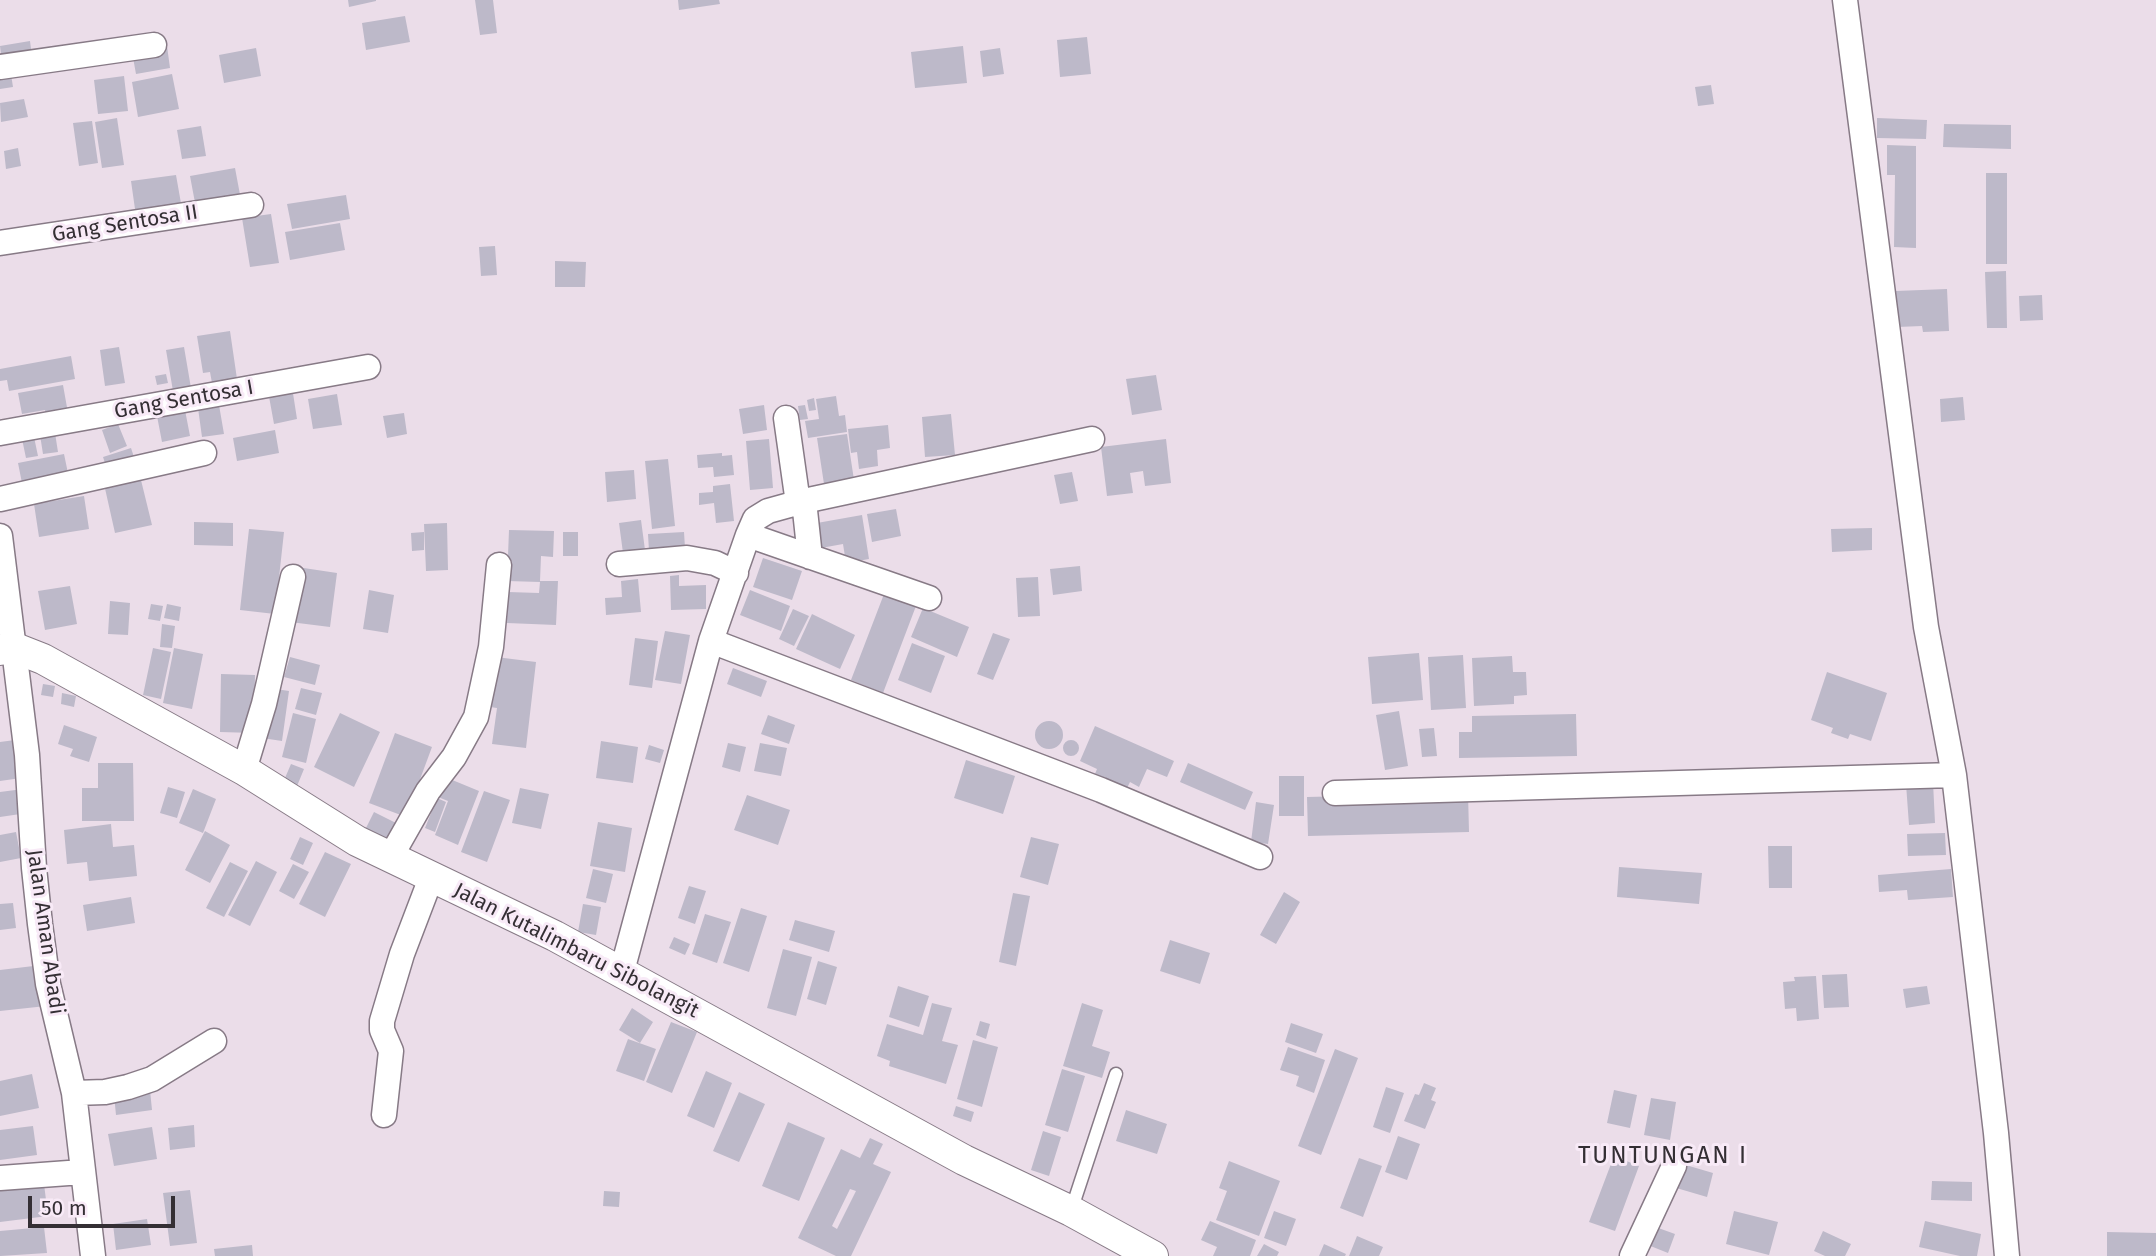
<!DOCTYPE html>
<style>
body{margin:0}
#map{position:relative;width:2156px;height:1256px;overflow:hidden;background:#ebdde9;font-family:"Fira Sans",sans-serif}
canvas{display:block}
.scale{position:absolute;left:28px;top:1196px;width:147px;height:32px;box-sizing:border-box;border:4px solid #342f34;border-top:0;padding-left:9px;font-size:21px;line-height:24px;white-space:nowrap;color:#342f34;-webkit-text-stroke:5px #f8eaf7;paint-order:stroke}
</style>
<div id="map">
<canvas width="2156" height="1256"></canvas>
<div class="scale">50 m</div>
</div>
<script>
const c = document.querySelector('canvas').getContext('2d');
c.lineJoin = 'round';
function fill(path, color) {
  c.fillStyle = color;
  c.fill(path, 'evenodd');
}
function toPath(rows) {
  const path = new Path2D();
  for (const r of rows) {
    if (r.length === 3) {
      path.moveTo(r[0] + r[2], r[1]);
      path.arc(r[0], r[1], r[2], 0, 2 * Math.PI);
      continue;
    }
    path.moveTo(r[0], r[1]);
    for (let i = 2; i < r.length; i += 2) path.lineTo(r[i], r[i + 1]);
  }
  return path;
}
function strokePath(path, color, width, dash) {
  c.strokeStyle = color;
  c.lineWidth = width;
  c.lineCap = dash ? 'butt' : 'round';
  c.setLineDash(dash || []);
  c.stroke(path);
}
function label(font, color, halo, rows, align = 'center') {
  c.font = font + ' "Fira Sans",sans-serif';
  c.lineWidth = 6;
  c.setLineDash([]);
  c.textBaseline = 'middle';
  c.strokeStyle = halo;
  c.fillStyle = color;
  for (const [text, x, y, turn = 0] of rows) {
    c.save();
    c.translate(x, y);
    c.rotate((+turn || 0) * Math.PI / 180);
    c.textAlign = isNaN(turn) ? turn : align;
    if (halo) c.strokeText(text, 0, 0);
    c.fillText(text, 0, 0);
    c.restore();
  }
}
const building = toPath([
 [348,0,376,0,376,1,349,7],
 [475,0,493,0,497,33,480,35],
 [678,0,719,0,720,4,679,10],
 [405,16,410,42,366,50,362,23],
 [1087,37,1091,74,1060,77,1057,40],
 [30,41,32,57,2,62,0,46],
 [167,46,170,68,136,74,132,52],
 [963,46,967,83,915,88,911,52],
 [256,48,261,76,224,83,219,55],
 [1000,48,1004,74,983,77,980,51],
 [10,68,13,87,0,89,0,70],
 [172,74,179,109,138,117,132,82],
 [124,76,128,111,98,114,94,80],
 [1711,85,1714,104,1698,106,1695,87],
 [24,99,28,117,1,122,0,103],
 [117,118,124,165,102,168,95,122],
 [1877,118,1927,120,1926,139,1877,138],
 [92,121,98,163,79,166,73,123],
 [1944,124,2011,125,2011,149,1943,147],
 [201,126,206,156,182,159,177,130],
 [1887,145,1916,146,1916,248,1894,247,1895,175,1887,175],
 [18,148,21,166,6,169,4,151],
 [235,168,241,200,196,208,190,176],
 [1986,173,2007,173,2007,264,1986,264],
 [176,175,182,209,136,216,131,181],
 [346,195,350,219,292,229,287,204],
 [271,214,279,263,250,267,242,218],
 [340,223,345,250,290,260,285,232],
 [495,246,497,275,481,276,479,247],
 [555,261,586,262,585,287,555,287],
 [2006,271,2007,328,1987,328,1985,272],
 [1947,289,1949,331,1923,332,1922,326,1897,327,1896,291],
 [2042,295,2043,320,2020,321,2019,296],
 [230,331,237,379,212,383,210,372,203,373,197,336],
 [119,347,125,383,105,386,100,350],
 [184,347,191,388,173,391,166,350],
 [71,356,75,379,9,391,7,380,0,381,0,369],
 [166,374,168,383,157,385,155,376],
 [1156,375,1162,410,1132,415,1126,379],
 [63,385,68,413,46,416,45,410,22,414,18,393],
 [292,387,297,419,274,424,268,391],
 [337,394,342,425,313,429,308,399],
 [836,396,839,416,845,415,847,432,808,438,805,421,819,419,816,399],
 [1963,397,1965,420,1941,422,1940,399],
 [814,398,816,410,809,411,807,400],
 [219,405,224,434,202,437,198,408],
 [764,405,767,430,743,434,739,409],
 [805,405,808,419,800,420,798,406],
 [185,410,190,436,162,442,157,416],
 [404,413,407,434,387,438,383,416],
 [951,414,955,455,925,457,922,417],
 [118,424,127,446,110,453,102,430],
 [888,425,890,448,877,450,878,466,859,469,857,452,851,453,848,429],
 [275,430,279,453,237,461,233,438],
 [55,433,58,452,43,454,40,435],
 [847,434,854,480,824,484,817,438],
 [34,437,38,456,26,458,22,439],
 [769,439,773,488,750,490,746,441],
 [1166,439,1171,483,1145,486,1143,471,1130,473,1133,493,1107,496,1101,447],
 [131,448,135,460,107,469,103,457],
 [722,453,722,456,732,455,734,475,714,477,713,467,698,468,697,455],
 [64,454,69,478,23,488,18,463],
 [668,459,675,526,652,529,645,461],
 [634,470,636,499,607,502,605,472],
 [1072,472,1078,501,1060,504,1054,475],
 [140,476,152,525,115,533,104,484],
 [730,484,734,521,716,523,714,503,699,505,699,493,713,492,713,486],
 [84,496,89,529,39,537,34,504],
 [896,509,901,536,872,542,867,514],
 [862,515,869,559,846,563,843,544,821,548,817,523],
 [641,520,645,550,623,553,619,523],
 [194,522,233,523,233,546,194,545],
 [447,523,448,570,426,571,424,524],
 [1872,528,1872,550,1832,552,1831,529],
 [249,529,284,532,275,614,240,610],
 [509,530,554,531,553,557,541,556,540,581,558,581,556,625,507,623,508,592,539,593,540,582,507,581],
 [424,532,424,550,412,551,411,533],
 [563,532,578,532,578,556,563,556],
 [684,532,685,548,649,551,648,534],
 [763,558,802,571,792,600,753,587],
 [1080,566,1082,591,1053,595,1050,569],
 [297,567,337,573,330,627,290,622],
 [679,575,679,586,706,585,706,609,671,610,670,576],
 [1038,577,1040,616,1018,617,1016,578],
 [638,579,641,612,606,615,605,598,622,597,621,581],
 [70,586,77,624,45,630,38,591],
 [369,590,394,595,388,633,363,629],
 [750,590,790,606,781,631,740,615],
 [884,594,916,606,883,693,851,680],
 [110,601,130,603,128,635,108,634],
 [151,604,163,606,160,621,148,619],
 [167,604,181,607,179,621,164,618],
 [923,608,969,627,957,657,911,637],
 [793,609,809,616,794,646,779,639],
 [812,614,855,635,840,669,796,649],
 [162,624,175,626,172,648,160,647],
 [665,631,690,635,681,684,655,680],
 [993,633,1010,639,993,680,977,674],
 [635,638,658,641,652,688,629,685],
 [912,643,945,656,931,693,898,680],
 [153,648,171,652,161,699,143,695],
 [174,648,203,654,192,709,163,703],
 [1419,653,1423,700,1372,704,1368,657],
 [1463,655,1466,708,1431,710,1428,657],
 [1512,656,1513,672,1526,672,1527,695,1514,696,1514,704,1474,706,1472,658],
 [290,657,320,665,315,685,284,677],
 [496,657,536,662,526,748,492,744,497,708,490,707],
 [733,668,767,681,761,697,727,684],
 [1827,672,1887,693,1871,741,1850,734,1848,739,1831,733,1833,728,1811,720],
 [221,674,255,675,254,733,220,732],
 [43,684,55,686,53,697,41,695],
 [269,688,289,691,282,741,262,738],
 [301,688,322,693,316,715,295,709],
 [62,693,76,696,74,707,61,704],
 [1399,711,1408,766,1385,770,1376,715],
 [293,713,316,719,306,763,282,757],
 [340,713,380,732,354,787,314,767],
 [1576,714,1577,756,1459,758,1459,732,1472,732,1472,716],
 [768,715,795,725,789,744,761,734],
 [1049,735,14],
 [64,725,97,737,89,762,70,756,73,749,58,744],
 [1095,726,1174,761,1167,777,1147,769,1139,787,1130,782,1127,788,1095,774,1097,769,1080,761],
 [1434,728,1437,756,1422,757,1419,729],
 [395,733,432,747,406,817,369,803],
 [15,740,21,778,0,781,0,742],
 [1071,748,8],
 [601,741,638,747,633,783,596,778],
 [728,743,746,747,740,772,722,767],
 [760,743,787,748,781,776,754,771],
 [649,745,664,750,660,763,645,759],
 [966,760,1015,776,1003,814,954,798],
 [98,763,133,763,134,821,82,821,82,788,98,788],
 [1188,763,1253,792,1245,810,1180,782],
 [291,764,304,769,295,791,282,785],
 [1279,776,1304,776,1304,816,1279,816],
 [445,777,479,791,458,845,435,835,448,801,438,797],
 [1933,782,1935,823,1909,825,1906,784],
 [168,787,185,792,177,818,160,813],
 [520,788,549,794,541,829,512,823],
 [23,789,27,813,0,817,0,792],
 [193,789,216,799,203,833,179,823],
 [484,791,510,800,487,862,461,852],
 [1468,793,1469,832,1308,836,1307,797],
 [747,795,790,810,778,845,734,830],
 [437,798,446,802,435,832,425,828],
 [1256,802,1274,805,1268,844,1251,842],
 [374,812,400,825,388,849,362,836],
 [598,822,632,828,625,872,590,866],
 [111,824,113,847,134,845,137,876,89,881,87,862,67,864,64,830],
 [205,831,230,845,210,883,185,870],
 [16,832,21,858,0,862,0,835],
 [1945,833,1946,855,1908,856,1907,834],
 [300,837,313,843,303,865,290,859],
 [1031,837,1059,844,1048,885,1020,877],
 [1768,846,1792,846,1792,888,1769,888],
 [325,852,351,864,325,917,299,904],
 [256,861,277,872,250,926,228,915],
 [230,862,248,871,224,917,206,908],
 [293,864,309,872,294,899,279,891],
 [1619,867,1702,873,1699,904,1617,897],
 [593,869,613,874,606,903,586,898],
 [1951,869,1953,897,1908,900,1907,890,1879,892,1878,875],
 [689,886,706,891,695,924,678,918],
 [1284,892,1300,902,1276,944,1260,935],
 [1013,893,1030,896,1016,966,999,962],
 [131,897,135,923,87,931,83,905],
 [13,903,16,928,0,930,0,904],
 [583,904,601,907,596,935,578,932],
 [741,908,767,916,749,972,723,963],
 [705,914,731,922,717,963,692,954],
 [795,920,835,931,829,952,789,940],
 [674,937,690,944,685,955,669,948],
 [1170,940,1210,953,1200,984,1160,971],
 [783,949,812,957,796,1016,767,1008],
 [818,961,837,967,826,1005,807,999],
 [42,965,46,1006,0,1011,0,970],
 [1847,974,1849,1007,1824,1008,1822,975],
 [1816,976,1819,1019,1797,1021,1796,1008,1785,1009,1783,982,1795,981,1794,977],
 [898,986,929,996,919,1027,889,1017],
 [1927,986,1930,1004,1906,1008,1903,989],
 [932,1003,952,1008,942,1041,958,1045,946,1084,889,1066,890,1061,877,1056,887,1024,923,1035],
 [1082,1003,1103,1010,1092,1046,1110,1052,1102,1078,1063,1066],
 [632,1008,653,1022,640,1043,619,1030],
 [980,1021,990,1024,986,1039,976,1035],
 [671,1022,697,1032,672,1093,646,1082],
 [1291,1023,1323,1034,1316,1053,1285,1042],
 [628,1039,656,1049,644,1081,616,1071],
 [973,1040,998,1047,982,1107,957,1099],
 [1288,1047,1325,1060,1314,1093,1296,1086,1299,1076,1280,1070],
 [1335,1049,1358,1058,1321,1155,1298,1146],
 [1062,1069,1085,1076,1068,1132,1045,1125],
 [706,1071,732,1083,714,1128,687,1116],
 [32,1074,39,1108,0,1116,0,1081],
 [1424,1083,1436,1088,1431,1100,1436,1102,1425,1129,1404,1121,1415,1094,1419,1095],
 [1386,1087,1404,1093,1390,1133,1373,1127],
 [150,1090,152,1110,116,1115,114,1095],
 [1614,1090,1637,1095,1630,1128,1607,1123],
 [739,1092,765,1104,739,1162,713,1151],
 [1651,1098,1676,1102,1670,1140,1644,1135],
 [956,1106,974,1112,971,1122,953,1116],
 [1126,1110,1167,1124,1157,1154,1116,1141],
 [788,1122,825,1138,799,1201,762,1186],
 [194,1125,195,1147,170,1150,168,1128],
 [33,1126,37,1155,0,1160,0,1130],
 [152,1127,157,1159,114,1166,108,1134],
 [1043,1131,1061,1137,1049,1176,1031,1170],
 [1398,1136,1420,1144,1407,1180,1385,1172],
 [870,1138,883,1144,873,1164,891,1172,851,1256,836,1256,798,1238,841,1149,860,1158],
 [850,1189,856,1191,837,1229,832,1226],
 [1614,1156,1639,1166,1615,1231,1589,1222],
 [1359,1158,1382,1166,1363,1217,1340,1208],
 [1229,1161,1280,1181,1259,1236,1216,1220,1227,1191,1219,1188],
 [1679,1163,1713,1173,1707,1197,1673,1187],
 [1932,1181,1972,1182,1972,1201,1931,1200],
 [44,1184,48,1216,0,1222,0,1190],
 [190,1190,197,1243,170,1246,163,1193],
 [604,1191,620,1192,619,1207,603,1206],
 [1274,1211,1296,1219,1286,1246,1264,1238],
 [1734,1211,1778,1222,1769,1255,1726,1244],
 [147,1219,151,1245,116,1250,113,1224],
 [1210,1221,1256,1240,1250,1256,1213,1256,1217,1247,1201,1240],
 [1925,1221,1981,1234,1977,1256,1960,1256,1919,1247],
 [1650,1225,1675,1234,1668,1253,1643,1243],
 [44,1227,47,1253,0,1256,0,1231],
 [1823,1231,1851,1244,1845,1256,1825,1256,1814,1251],
 [2107,1232,2156,1233,2156,1256,2107,1256],
 [1357,1236,1383,1247,1379,1256,1349,1256],
 [1264,1244,1279,1252,1277,1256,1257,1256],
 [1324,1244,1346,1254,1345,1256,1319,1256],
 [252,1245,253,1256,215,1256,214,1249]
]);
const service = toPath([
 [1071,1211,1116,1074]
]);
const minor = toPath([
 [1845,0,1926,627,1954,775,1996,1133,2007,1256],
 [0,67,154,45],
 [0,243,251,205],
 [786,418,798,503],
 [0,433,368,367],
 [0,499,204,453],
 [804,501,810,557],
 [748,535,929,598],
 [0,536,27,755,34,868,40,924,48,984,74,1093,93,1256],
 [619,564,687,558,715,563,736,573],
 [711,641,1101,790,1260,857],
 [244,770,264,704,293,577],
 [1335,793,1954,775],
 [390,858,428,791,454,757,476,717,491,647,499,565],
 [622,971,711,641,748,535,755,519,768,511,804,501,1092,439],
 [74,1093,105,1092,128,1087,152,1079,214,1041],
 [384,1115,391,1051,382,1030,382,1021,402,954,431,878],
 [0,1178,82,1172],
 [1632,1256,1674,1166]
]);
const tertiary = toPath([
 [0,650,15,648,43,659,244,770,357,841,555,936,964,1160,1071,1211,1153,1256]
]);
const streetNames = [
 ["Gang Sentosa II",125,224,-9],
 ["Gang Sentosa I",184,400,-10],
 ["Jalan Aman Abadi",45,932,82],
 ["Jalan Kutalimbaru Sibolangit",576,951,27]
];
const quarterNames = [
 ["TUNTUNGAN I",1663,1156]
];
fill(building, '#bdb9c9');
strokePath(service, '#877a86', 15);
strokePath(minor, '#877a86', 27);
strokePath(tertiary, '#877a86', 32);
strokePath(service, '#fff', 12);
strokePath(minor, '#fff', 24);
strokePath(tertiary, '#fff', 30);
label('21px', '#342f34', '#f8eaf7', streetNames);
c.letterSpacing = '2px';
label('24px', '#342f34', '#f8eaf7', quarterNames);
c.letterSpacing = '0px';
</script>
